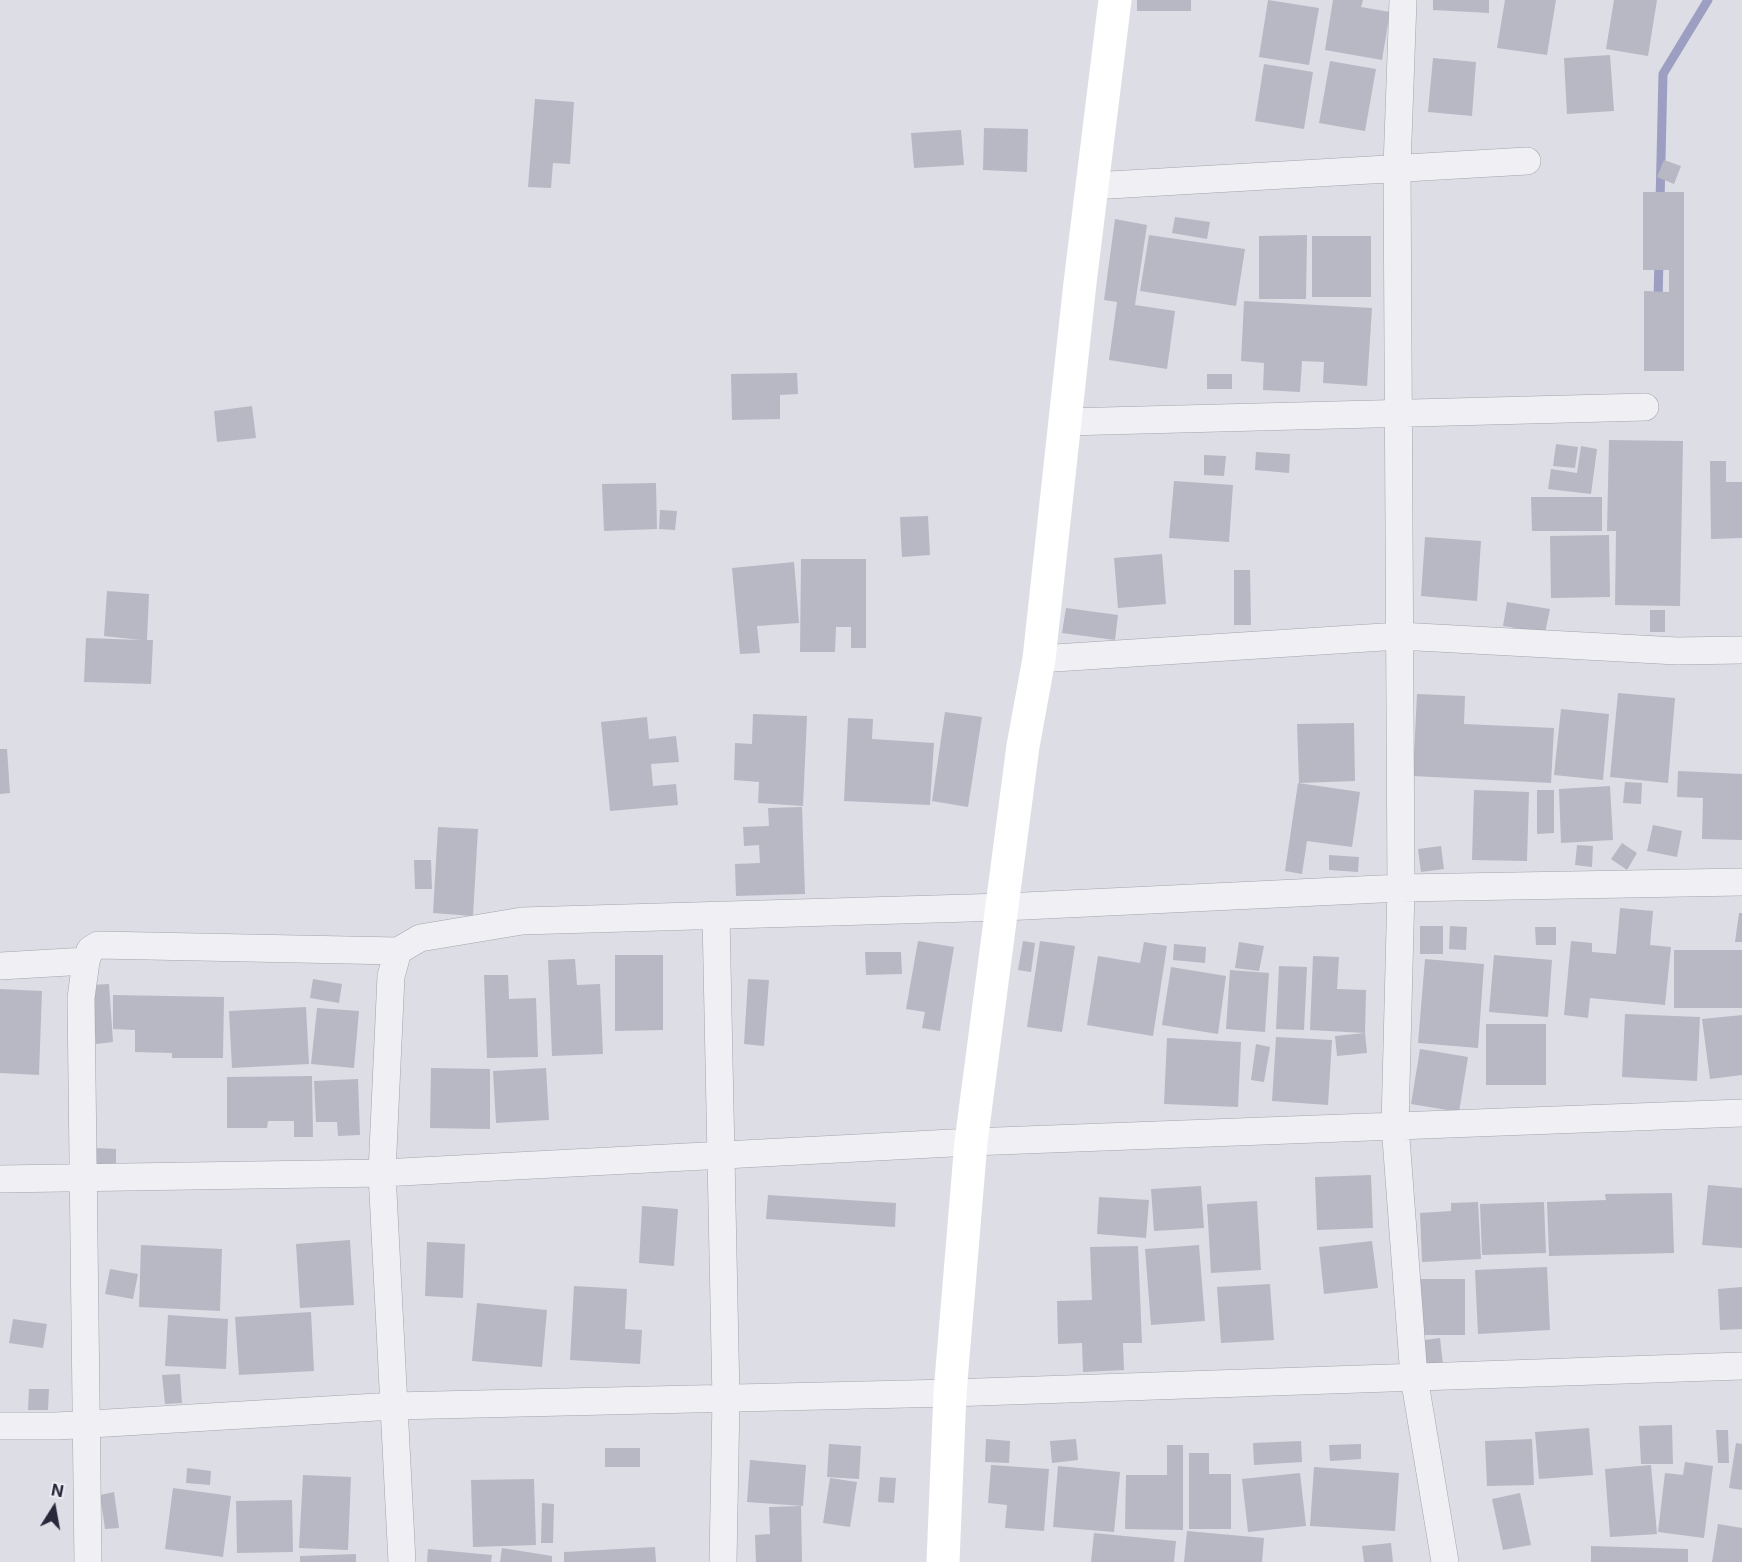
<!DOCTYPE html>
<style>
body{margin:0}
#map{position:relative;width:1742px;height:1562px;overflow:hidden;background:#dddde5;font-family:Inter,sans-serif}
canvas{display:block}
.north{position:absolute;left:24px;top:1478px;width:60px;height:60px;-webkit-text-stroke:4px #ecedf3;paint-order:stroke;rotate:11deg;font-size:16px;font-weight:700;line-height:24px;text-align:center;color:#29283a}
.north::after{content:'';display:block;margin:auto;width:21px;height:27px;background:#29283a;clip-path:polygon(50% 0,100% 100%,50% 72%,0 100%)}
</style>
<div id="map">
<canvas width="1742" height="1562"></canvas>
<div class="north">N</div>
</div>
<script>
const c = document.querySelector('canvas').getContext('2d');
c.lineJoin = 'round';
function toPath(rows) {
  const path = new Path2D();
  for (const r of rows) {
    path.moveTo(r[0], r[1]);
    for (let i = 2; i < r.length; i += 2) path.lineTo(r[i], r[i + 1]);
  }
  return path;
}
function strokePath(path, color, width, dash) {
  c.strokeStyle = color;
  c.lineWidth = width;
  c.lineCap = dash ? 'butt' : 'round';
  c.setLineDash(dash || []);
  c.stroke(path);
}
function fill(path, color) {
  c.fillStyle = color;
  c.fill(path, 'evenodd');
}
const stream = toPath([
 [1660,202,1663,74,1708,0],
 [1658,301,1659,258]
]);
const building = toPath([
 [1137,0,1191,0,1191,11,1137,11],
 [1268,0,1319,8,1309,65,1259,57],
 [1333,0,1363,0,1361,7,1390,12,1382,60,1325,50],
 [1433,0,1489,0,1489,13,1433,10],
 [1505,0,1556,0,1547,55,1497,48],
 [1614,0,1657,0,1648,56,1606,49],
 [1610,55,1614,111,1567,114,1564,58],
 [1433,58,1476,62,1472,116,1428,112],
 [1330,61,1376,69,1365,131,1319,123],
 [1264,64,1313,72,1304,129,1255,121],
 [535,99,574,102,570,164,553,163,551,188,528,187],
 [984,128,1028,129,1027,172,983,170],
 [961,130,964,165,914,168,911,133],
 [1664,160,1681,166,1674,184,1657,177],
 [1643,192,1684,192,1684,371,1644,371,1644,291,1669,292,1669,270,1643,270],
 [1175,217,1210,222,1207,239,1172,233],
 [1115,219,1147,225,1135,305,1175,311,1167,369,1109,360,1117,302,1104,300],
 [1149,235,1245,249,1236,306,1140,291],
 [1307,235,1306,299,1259,299,1259,236],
 [1312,236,1371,236,1371,297,1312,297],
 [1244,301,1372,308,1367,386,1323,383,1324,362,1302,361,1300,392,1263,390,1264,363,1241,361],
 [797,373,798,394,780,395,780,419,732,420,731,374],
 [1207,374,1232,374,1232,389,1207,389],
 [252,406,256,438,217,442,214,411],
 [1609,440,1683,441,1680,606,1615,605,1616,531,1607,531],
 [1556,444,1578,447,1575,468,1553,466],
 [1581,446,1597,449,1591,494,1548,489,1551,469,1577,473],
 [1256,452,1290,454,1289,473,1255,470],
 [1204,455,1226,456,1224,476,1204,475],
 [1710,461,1726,461,1726,482,1742,482,1742,538,1711,539],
 [1174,481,1233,485,1229,542,1169,538],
 [656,483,657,529,604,531,602,484],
 [1531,497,1602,497,1602,531,1532,531],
 [660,510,677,511,675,530,659,529],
 [928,516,930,555,902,557,900,517],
 [1609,535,1610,597,1551,598,1550,536],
 [1425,537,1481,541,1477,601,1421,596],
 [1162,554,1166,604,1118,608,1114,558],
 [801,559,866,559,866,648,851,648,851,627,836,627,835,652,800,652],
 [794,562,799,623,757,626,760,653,740,654,732,568],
 [1234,570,1250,570,1251,625,1234,625],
 [107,591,149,594,147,640,153,640,151,684,84,682,86,638,141,640,104,636],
 [1507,602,1550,609,1545,633,1503,626],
 [1066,608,1118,615,1115,640,1062,633],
 [1650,610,1665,610,1665,632,1650,632],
 [1618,693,1675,698,1668,783,1610,777],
 [1417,694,1465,696,1464,724,1554,728,1551,783,1413,776],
 [1561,709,1609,714,1603,780,1554,775],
 [945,712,982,717,968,807,932,801],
 [753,714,807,716,803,806,758,803,759,782,734,780,735,743,752,744],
 [647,717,649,739,676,736,679,762,651,764,653,786,676,784,678,805,610,811,601,722],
 [848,718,873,719,872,739,934,743,930,805,844,801],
 [1354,723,1355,781,1299,783,1297,724],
 [0,749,7,749,10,793,0,794],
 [1678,771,1742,774,1742,840,1702,839,1703,798,1677,797],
 [1625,782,1642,783,1641,804,1623,803],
 [1298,783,1360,792,1352,847,1307,841,1302,874,1285,871],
 [1610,786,1613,840,1561,843,1559,789],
 [1474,790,1529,792,1527,861,1472,860],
 [1537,790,1554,790,1554,833,1537,834],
 [802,807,805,894,736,896,735,864,760,863,759,845,744,846,743,827,769,826,768,808],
 [1653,825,1682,831,1677,857,1647,851],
 [438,827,478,829,473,916,433,913],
 [1622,843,1637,853,1627,870,1611,859],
 [1577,845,1593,846,1592,867,1575,865],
 [1441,846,1444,869,1421,872,1418,849],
 [1329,855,1359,857,1358,872,1329,870],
 [414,860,431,860,432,889,415,889],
 [1620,908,1653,911,1650,945,1671,947,1665,1005,1590,998,1588,1018,1564,1015,1571,941,1592,943,1592,952,1616,954],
 [1739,913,1742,913,1742,942,1735,942],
 [1420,926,1443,926,1443,954,1420,954],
 [1450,926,1467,927,1466,950,1449,949],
 [1535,927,1556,927,1556,945,1536,945],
 [918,941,954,947,940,1031,922,1028,925,1012,906,1009],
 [1023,941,1035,943,1031,972,1018,970],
 [1040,941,1075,946,1062,1032,1027,1027],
 [1144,942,1167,946,1153,1036,1087,1025,1098,956,1140,963],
 [1239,942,1264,946,1259,971,1235,968],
 [1174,944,1206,947,1205,963,1173,960],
 [1674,950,1742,950,1742,1008,1674,1008],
 [865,952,901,952,902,974,866,975],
 [615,955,663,955,663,1030,615,1031],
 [1494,955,1552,960,1548,1017,1489,1012],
 [1313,956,1339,957,1337,989,1366,990,1365,1033,1310,1030],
 [575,959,577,985,600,984,603,1054,552,1056,548,960],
 [1425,959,1484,964,1478,1048,1418,1043],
 [1279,966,1307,967,1304,1030,1276,1029],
 [1171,967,1226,976,1218,1034,1162,1025],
 [1230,970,1269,973,1265,1032,1226,1029],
 [484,975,508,975,509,999,536,998,538,1057,487,1058],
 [313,979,342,984,339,1003,310,998],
 [748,979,769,980,764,1046,744,1044],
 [109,984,113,1042,96,1044,91,985],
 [0,989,42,991,39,1075,0,1073],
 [113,995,224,997,223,1058,172,1058,172,1053,135,1052,135,1030,113,1029],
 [306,1007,309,1064,232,1068,229,1011],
 [317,1008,359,1011,354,1068,311,1064],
 [1625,1014,1700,1017,1697,1081,1622,1077],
 [1742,1015,1742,1075,1710,1079,1702,1019],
 [1486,1024,1546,1024,1546,1085,1486,1085],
 [1365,1033,1367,1053,1337,1056,1335,1036],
 [1276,1037,1332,1040,1328,1105,1272,1101],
 [1167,1038,1241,1042,1238,1107,1164,1104],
 [1256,1044,1270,1047,1264,1082,1251,1080],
 [1420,1049,1468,1057,1459,1112,1411,1104],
 [431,1068,490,1069,490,1129,430,1128],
 [546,1068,549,1120,496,1123,493,1071],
 [312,1076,313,1137,294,1137,294,1121,268,1121,267,1128,227,1128,227,1077],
 [358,1079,360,1135,338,1136,337,1122,316,1122,314,1081],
 [96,1148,116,1149,116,1168,96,1168],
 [1371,1175,1373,1228,1317,1230,1315,1177],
 [1708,1185,1742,1188,1742,1248,1702,1245],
 [1201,1186,1204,1228,1154,1231,1151,1189],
 [1672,1193,1674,1253,1549,1256,1547,1202,1606,1200,1605,1194],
 [768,1195,896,1203,895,1227,766,1219],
 [1099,1197,1149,1200,1146,1238,1097,1234],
 [1257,1201,1261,1270,1211,1273,1207,1204],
 [1478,1202,1481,1259,1422,1262,1420,1213,1451,1211,1451,1203],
 [1544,1202,1546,1253,1482,1255,1480,1204],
 [642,1206,678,1209,674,1266,639,1263],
 [350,1240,354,1305,300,1308,296,1244],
 [1372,1241,1378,1288,1324,1294,1319,1247],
 [427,1242,465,1244,463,1298,425,1296],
 [141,1245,222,1249,220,1311,139,1307],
 [1199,1245,1205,1321,1151,1325,1145,1249],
 [1138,1246,1142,1343,1123,1343,1124,1370,1083,1372,1082,1343,1058,1344,1057,1301,1092,1300,1090,1247],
 [1547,1267,1550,1330,1478,1334,1475,1270],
 [110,1269,138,1274,133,1299,105,1294],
 [1418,1279,1465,1279,1465,1335,1418,1335],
 [1270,1284,1274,1340,1221,1343,1217,1287],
 [574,1286,627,1289,625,1329,642,1330,640,1364,570,1360],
 [1742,1287,1742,1329,1720,1330,1718,1289],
 [477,1303,547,1310,542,1367,472,1361],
 [311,1312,314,1371,239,1375,235,1317],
 [168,1315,228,1319,226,1369,165,1366],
 [13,1319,47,1324,43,1348,9,1343],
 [1440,1338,1443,1365,1420,1367,1417,1341],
 [180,1374,182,1403,165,1404,162,1375],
 [29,1389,49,1389,48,1410,28,1410],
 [1672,1425,1673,1464,1641,1464,1639,1426],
 [1589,1428,1593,1475,1539,1479,1535,1432],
 [1716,1430,1728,1430,1729,1463,1718,1463],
 [986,1439,1010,1441,1009,1463,985,1462],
 [1076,1439,1078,1460,1052,1463,1050,1441],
 [1532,1439,1534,1485,1487,1486,1485,1441],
 [1301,1441,1302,1462,1254,1465,1253,1443],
 [1736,1443,1742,1444,1742,1490,1729,1488],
 [829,1444,861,1446,859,1479,827,1477],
 [1361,1444,1361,1459,1330,1461,1329,1445],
 [1167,1445,1183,1445,1183,1530,1125,1529,1126,1475,1167,1475],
 [605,1448,640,1448,640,1467,605,1467],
 [1189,1453,1209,1453,1209,1474,1231,1474,1231,1529,1189,1529],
 [750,1460,806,1465,803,1506,747,1502],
 [1685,1462,1713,1466,1704,1538,1658,1532,1665,1473,1683,1475],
 [991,1465,1049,1469,1044,1531,1005,1528,1007,1505,988,1503],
 [1651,1465,1657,1534,1610,1537,1605,1469],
 [1058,1466,1120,1472,1114,1532,1053,1527],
 [1314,1467,1399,1473,1395,1531,1310,1526],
 [187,1468,211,1471,210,1485,186,1483],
 [1300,1473,1306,1526,1248,1532,1242,1479],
 [303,1475,351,1477,348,1550,299,1548],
 [880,1477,896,1478,894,1503,878,1502],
 [830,1478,857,1482,850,1527,823,1523],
 [534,1479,536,1545,473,1547,471,1480],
 [173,1488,231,1496,223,1557,165,1549],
 [114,1492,119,1528,105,1529,100,1495],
 [1520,1493,1531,1545,1503,1550,1492,1499],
 [292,1500,293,1552,237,1553,236,1501],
 [542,1503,554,1504,553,1543,541,1543],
 [801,1506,802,1562,756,1562,755,1535,770,1534,769,1507],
 [1718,1524,1742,1528,1742,1562,1712,1562],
 [1187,1531,1264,1538,1262,1562,1184,1562],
 [1094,1533,1176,1541,1174,1562,1091,1562],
 [1391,1543,1393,1562,1364,1562,1362,1546],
 [1591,1546,1688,1549,1688,1562,1591,1562],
 [655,1547,656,1562,564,1562,564,1552],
 [502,1548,552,1556,552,1562,500,1562],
 [428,1549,492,1555,491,1562,427,1562],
 [356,1554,356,1562,300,1562,300,1556]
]);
const street = toPath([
 [1403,0,1397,167,1401,888,1395,1125,1414,1377,1445,1562],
 [1092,186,1527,161],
 [1065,422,1645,407],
 [1039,659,1399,636,1677,651,1742,650],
 [716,916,726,1399,723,1562],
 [398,951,391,976,382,1173,402,1562],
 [0,966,86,961],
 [0,1179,382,1173,971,1142,1742,1113],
 [0,1426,57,1426,394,1406,950,1393,1742,1366],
 [88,1562,81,998,86,961,90,950,98,945,398,951,420,938,522,921,1004,907,1401,888,1742,882]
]);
const secondary = toPath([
 [943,1562,950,1393,971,1142,1023,746,1039,659,1080,283,1115,0]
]);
strokePath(stream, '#9c9fc2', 9);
fill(building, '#b8b8c5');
strokePath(street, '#a3a3ae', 28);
strokePath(street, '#f0f0f4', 27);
strokePath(secondary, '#fff', 33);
</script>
